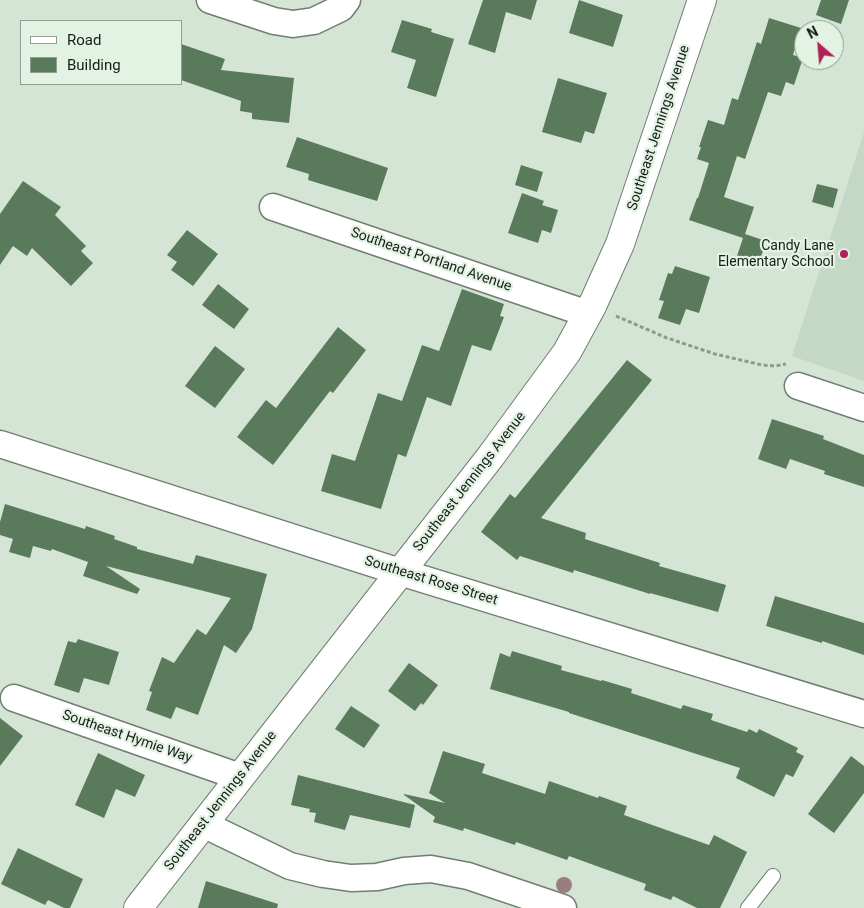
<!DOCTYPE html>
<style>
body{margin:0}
#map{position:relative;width:864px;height:908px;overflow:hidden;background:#d5e5d5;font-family:Roboto,sans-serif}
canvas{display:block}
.legend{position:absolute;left:20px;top:20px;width:162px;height:65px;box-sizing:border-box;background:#e2f2e3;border:1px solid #919d92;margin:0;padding:6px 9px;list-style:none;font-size:15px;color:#181d18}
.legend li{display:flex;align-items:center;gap:10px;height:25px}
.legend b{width:25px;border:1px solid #919d92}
.north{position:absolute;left:794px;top:20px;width:50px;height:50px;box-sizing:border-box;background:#e2f2e3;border:1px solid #919d92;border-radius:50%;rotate:333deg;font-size:14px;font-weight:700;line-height:20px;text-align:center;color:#181d18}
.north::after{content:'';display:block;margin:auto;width:18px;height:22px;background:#af2158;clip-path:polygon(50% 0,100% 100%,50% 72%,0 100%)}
</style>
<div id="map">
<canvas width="864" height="908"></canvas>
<ul class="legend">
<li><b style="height:6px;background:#fff"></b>Road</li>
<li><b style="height:14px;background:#597a5b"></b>Building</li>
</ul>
<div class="north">N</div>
</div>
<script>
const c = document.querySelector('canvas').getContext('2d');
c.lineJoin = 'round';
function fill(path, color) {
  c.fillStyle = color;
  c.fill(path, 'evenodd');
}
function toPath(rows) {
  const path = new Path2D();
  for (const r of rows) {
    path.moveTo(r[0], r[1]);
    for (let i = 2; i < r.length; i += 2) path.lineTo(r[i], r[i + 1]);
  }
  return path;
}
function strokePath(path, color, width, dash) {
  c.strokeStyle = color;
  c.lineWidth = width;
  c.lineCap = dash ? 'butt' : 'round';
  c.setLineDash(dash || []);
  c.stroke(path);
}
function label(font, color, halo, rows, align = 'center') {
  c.font = font + ' Roboto,sans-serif';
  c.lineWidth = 4.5;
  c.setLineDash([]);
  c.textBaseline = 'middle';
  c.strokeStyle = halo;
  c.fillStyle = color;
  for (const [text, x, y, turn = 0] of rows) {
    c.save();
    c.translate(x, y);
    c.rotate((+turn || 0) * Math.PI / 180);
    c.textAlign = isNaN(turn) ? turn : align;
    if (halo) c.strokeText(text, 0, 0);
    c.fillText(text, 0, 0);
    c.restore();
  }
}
const built = toPath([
 [864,132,864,381,792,356]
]);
const building = toPath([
 [483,0,537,0,531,20,506,12,495,53,468,44],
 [579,0,623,15,613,47,569,33],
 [821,0,849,0,841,24,816,15],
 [769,18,801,28,793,55,803,58,794,85,786,82,781,96,768,92,745,159,737,156,724,197,754,207,745,234,766,241,759,263,737,256,743,238,689,220,697,198,698,198,709,163,697,159,701,147,699,147,708,120,724,125,732,98,738,100,757,42,761,44],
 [402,20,432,29,431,32,454,39,436,97,407,88,416,60,391,52],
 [181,44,225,59,221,70,294,78,289,123,252,119,252,113,240,111,241,101,181,80],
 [558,78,607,93,594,134,585,131,581,143,542,132],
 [297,137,388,168,377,201,308,180,309,174,286,167],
 [521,165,543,172,537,192,515,185],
 [23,181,61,207,55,215,86,246,81,251,93,263,71,286,32,248,27,256,13,246,0,265,0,214],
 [817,184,838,189,833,208,812,202],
 [522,193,544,201,542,205,558,210,551,233,542,230,538,243,508,233],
 [187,230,218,254,193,286,171,270,177,262,167,255],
 [675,266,710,277,699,313,686,309,680,325,658,318,664,301,659,300,668,273,672,274],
 [218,284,249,309,234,329,202,305],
 [462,289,504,304,500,316,504,317,491,351,472,345,451,406,427,397,406,457,398,454,381,509,321,491,332,454,355,461,378,393,402,401,422,345,439,351],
 [338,327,366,350,333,393,330,391,273,465,237,437,266,400,276,408],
 [215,346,245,369,215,408,185,386],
 [627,360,652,380,541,518,586,533,585,539,660,563,659,566,726,585,718,612,650,593,650,594,574,570,573,573,520,556,517,560,481,532,510,494,515,498],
 [772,419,824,436,823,439,864,455,864,487,824,474,825,471,790,459,786,469,758,459],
 [5,504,85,529,86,526,115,536,114,539,137,547,137,549,193,564,196,555,267,574,252,629,236,653,224,645,198,715,176,707,171,719,146,710,152,692,149,691,162,657,174,663,197,629,206,635,231,598,106,566,140,589,137,594,83,576,88,562,52,549,51,551,33,546,30,558,9,552,13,539,0,535,0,522],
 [775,596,864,623,864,655,822,641,822,643,766,626],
 [78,639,119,652,109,685,84,678,79,693,54,685,68,641,76,643],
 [512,651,562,666,561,670,601,681,602,680,632,689,631,693,681,709,683,705,713,714,711,720,747,732,749,729,757,733,759,729,798,748,796,752,804,756,793,777,786,774,774,797,736,778,740,768,569,713,569,712,490,689,500,653,510,657],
 [409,663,438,685,423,705,421,703,415,711,388,691],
 [351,706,380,725,364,748,335,729],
 [0,718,23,736,0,766],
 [443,751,485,764,482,773,545,794,549,781,598,798,599,796,627,806,624,815,709,845,714,835,747,852,720,908,697,908,673,896,671,900,644,890,646,884,569,856,567,860,516,842,515,845,464,828,463,831,433,822,435,817,404,795,404,794,445,803,429,793],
 [98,753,145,775,135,797,116,789,104,818,75,805],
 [851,756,864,766,864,793,834,833,808,814],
 [298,775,415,805,410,828,350,815,345,830,314,822,316,813,309,812,310,809,291,805],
 [18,848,83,879,70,908,64,908,48,900,45,905,1,884],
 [206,881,278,904,277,908,198,908]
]);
const path = toPath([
 [616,316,667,338,715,354,762,365,775,366,786,364]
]);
const service = toPath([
 [748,908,773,876]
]);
const minor = toPath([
 [210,0,274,21,293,24,314,21,341,8,347,0],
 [273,207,588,314],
 [798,386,864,408],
 [0,444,400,572,864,714],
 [14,698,240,777],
 [203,824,290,866,323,874,351,878,377,877,404,871,431,869,468,876,563,908]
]);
const secondary = toPath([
 [138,908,491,456,567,352,592,306,620,244,702,0]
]);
const trees = [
 [564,885]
];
const markers = [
 [844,254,5,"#af2158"]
];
const streetNames = [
 ["Southeast Jennings Avenue",659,128,-72],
 ["Southeast Portland Avenue",431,260,19],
 ["Southeast Jennings Avenue",470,482,-52],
 ["Southeast Rose Street",431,581,17],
 ["Southeast Hymie Way",127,737,19],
 ["Southeast Jennings Avenue",221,801,-52]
];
const poiNames = [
 ["Candy Lane",834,246],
 ["Elementary School",834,262]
];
fill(built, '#c4d9c5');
fill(building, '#597a5b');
strokePath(service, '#707e70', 16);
strokePath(minor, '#707e70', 29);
strokePath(secondary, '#707e70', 30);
strokePath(path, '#8e9a8e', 3, [4, 2.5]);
strokePath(service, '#fff', 14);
strokePath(minor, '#fff', 26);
strokePath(secondary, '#fff', 28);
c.fillStyle = '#997e81';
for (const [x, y] of trees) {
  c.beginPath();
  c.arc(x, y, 8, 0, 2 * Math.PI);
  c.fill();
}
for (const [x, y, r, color] of markers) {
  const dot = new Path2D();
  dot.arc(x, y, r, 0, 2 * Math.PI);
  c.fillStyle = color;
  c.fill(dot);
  strokePath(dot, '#e2f2e3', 2);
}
label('14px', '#181d18', '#e2f2e3', streetNames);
label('14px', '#181d18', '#e2f2e3', poiNames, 'right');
</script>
